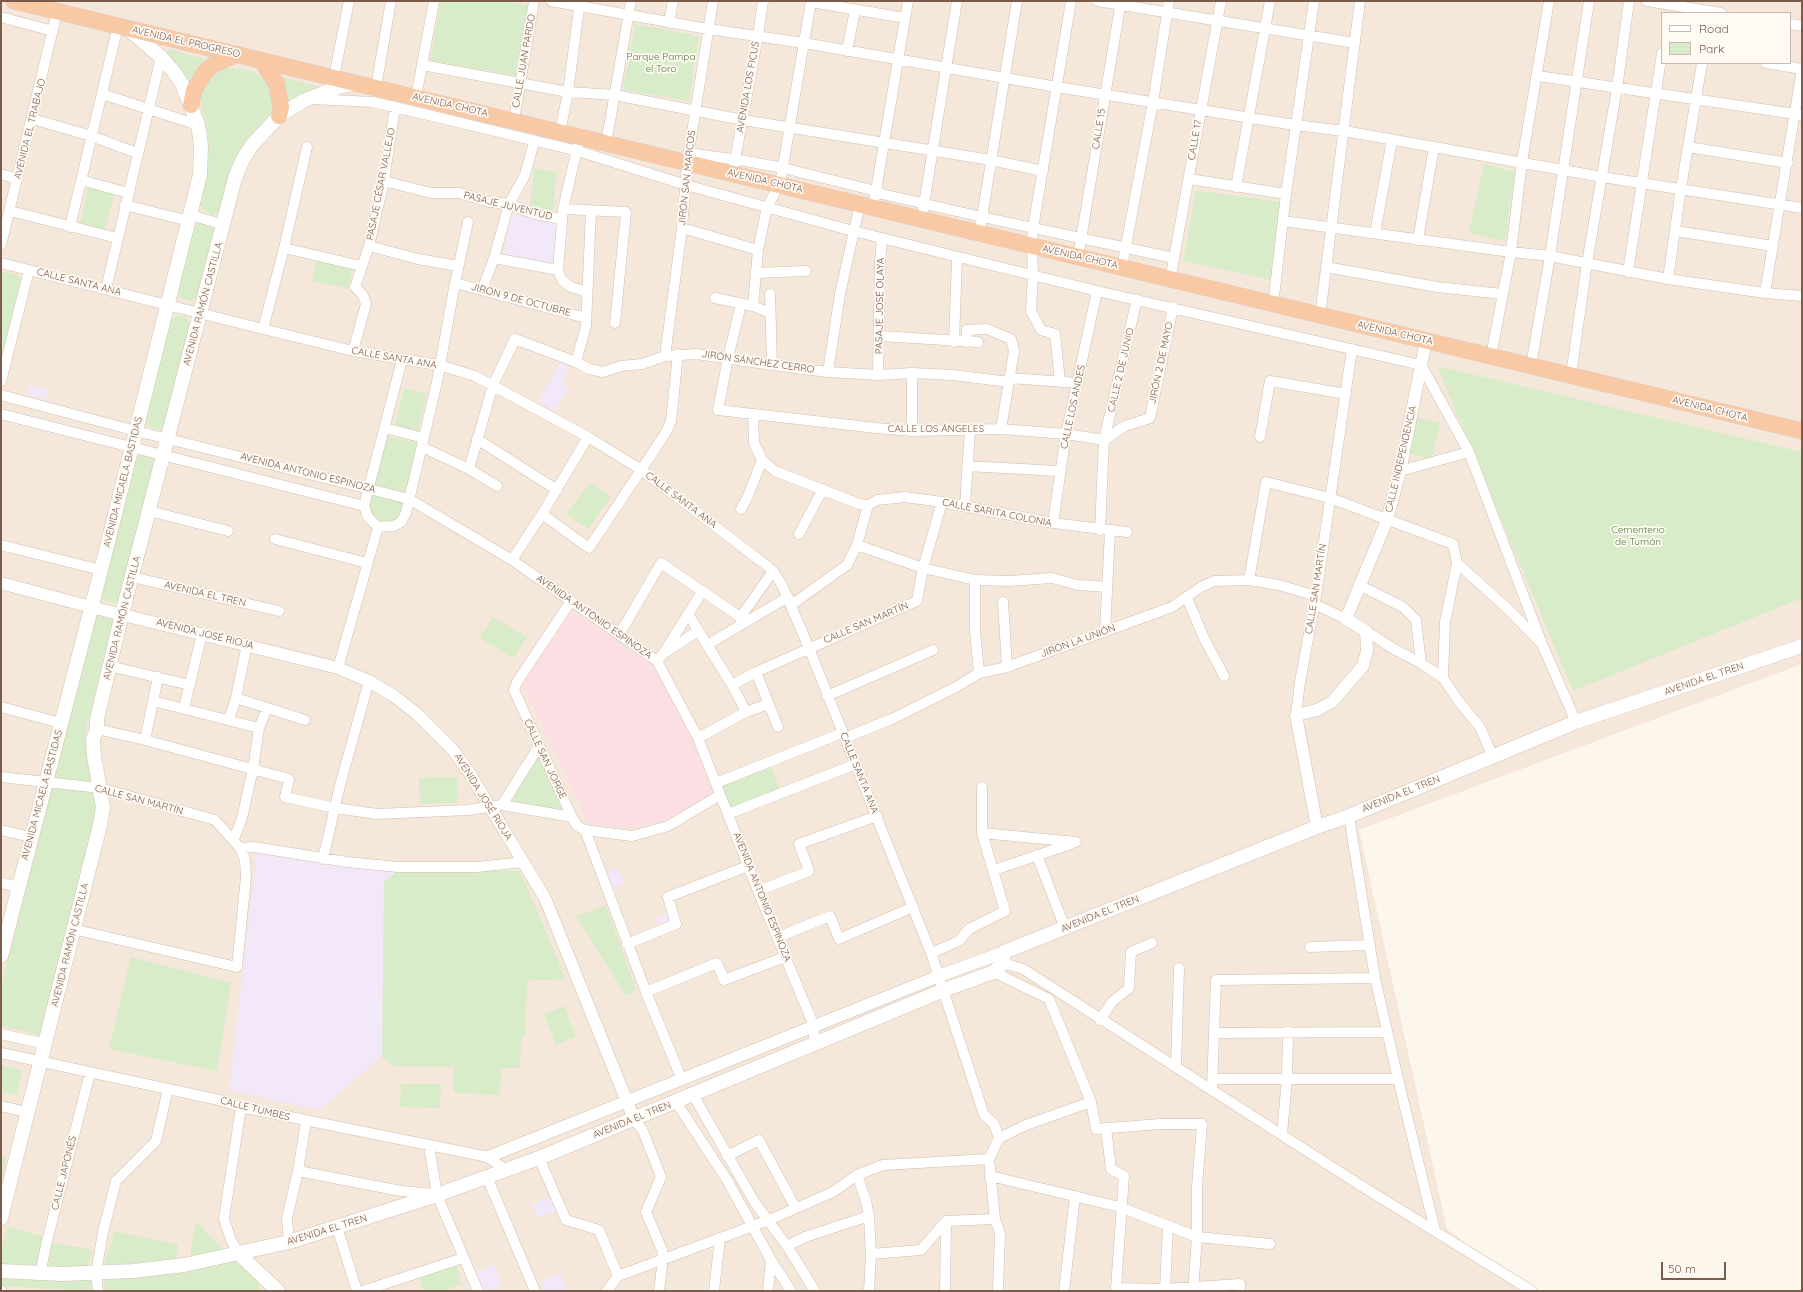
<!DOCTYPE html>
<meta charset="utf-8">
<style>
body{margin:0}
#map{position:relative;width:1803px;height:1292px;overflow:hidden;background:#fdf6ec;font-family:Quicksand,sans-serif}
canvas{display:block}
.frame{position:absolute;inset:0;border:2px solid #7a5c4d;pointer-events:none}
.legend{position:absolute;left:1661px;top:12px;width:130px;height:52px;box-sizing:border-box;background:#fffaf3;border:1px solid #cabbb1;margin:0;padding:5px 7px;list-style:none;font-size:12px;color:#7a5c4d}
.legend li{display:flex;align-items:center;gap:8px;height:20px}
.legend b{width:20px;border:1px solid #cabbb1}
.scale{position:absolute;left:1661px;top:1262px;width:65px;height:18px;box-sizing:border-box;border:2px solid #7a5c4d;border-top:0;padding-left:5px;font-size:12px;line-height:14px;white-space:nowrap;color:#7a5c4d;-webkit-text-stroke:3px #fffaf3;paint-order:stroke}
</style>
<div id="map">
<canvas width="1803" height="1292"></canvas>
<div class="frame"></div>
<ul class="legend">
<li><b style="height:5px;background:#fff"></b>Road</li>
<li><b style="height:11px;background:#d8ecc9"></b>Park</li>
</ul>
<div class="scale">50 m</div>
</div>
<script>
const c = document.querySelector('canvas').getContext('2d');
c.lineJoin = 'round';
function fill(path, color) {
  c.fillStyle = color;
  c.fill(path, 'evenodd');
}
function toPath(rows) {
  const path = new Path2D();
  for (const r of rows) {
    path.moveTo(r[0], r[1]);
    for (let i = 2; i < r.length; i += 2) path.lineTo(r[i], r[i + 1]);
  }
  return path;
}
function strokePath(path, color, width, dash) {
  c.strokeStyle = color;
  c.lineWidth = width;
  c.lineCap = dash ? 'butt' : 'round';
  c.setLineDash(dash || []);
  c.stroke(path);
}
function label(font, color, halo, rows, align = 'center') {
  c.font = font + ' Quicksand,sans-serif';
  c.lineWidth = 3.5;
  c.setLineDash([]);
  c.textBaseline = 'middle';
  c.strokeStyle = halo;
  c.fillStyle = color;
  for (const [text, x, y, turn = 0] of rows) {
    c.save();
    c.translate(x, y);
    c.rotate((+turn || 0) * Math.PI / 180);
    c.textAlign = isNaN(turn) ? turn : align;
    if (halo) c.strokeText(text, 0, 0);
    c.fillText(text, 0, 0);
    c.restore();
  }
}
const residential = toPath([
 [1,1,1802,1,1802,664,1359,830,1447,1229,1527,1291,1,1291],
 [1662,13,1790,13,1790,63,1662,63]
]);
const education = toPath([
 [511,214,558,224,555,266,504,257],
 [560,362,569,367,562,384,569,388,555,411,539,402],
 [29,385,48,390,46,399,26,394],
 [257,853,397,871,384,882,382,1056,320,1110,229,1090],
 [618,868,624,883,612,888,606,873],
 [668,914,670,922,659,927,655,918],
 [551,1197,556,1210,537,1218,532,1204],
 [494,1264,502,1285,491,1291,483,1291,475,1273],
 [560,1273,567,1291,545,1291,541,1281]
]);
const medical = toPath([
 [573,611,652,665,690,732,714,793,668,819,628,829,588,823,522,684]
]);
const green = toPath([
 [441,1,503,1,529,5,517,76,430,61],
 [635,24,699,36,689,101,623,90],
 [169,49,204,59,206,63,192,79,188,82,166,53],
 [225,68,243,69,254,72,260,76,272,92,273,102,271,112,222,208,217,214,210,214,203,210,200,203,206,177,209,144,207,128,201,104,200,95,202,88,215,72],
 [283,77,317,86,318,90,289,104,280,78],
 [1484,164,1515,172,1505,241,1469,233],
 [534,169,557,172,553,211,530,208],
 [89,185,115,192,105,230,80,224],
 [1196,190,1280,202,1272,280,1183,261],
 [202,222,214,227,215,231,199,296,192,301,186,300,180,297,178,292,193,227],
 [316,260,353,268,348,288,312,281],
 [6,272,17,275,21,280,1,361,1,273],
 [178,315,186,317,191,326,165,428,155,430,146,424,144,417,169,321],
 [1437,366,1802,452,1802,598,1573,691],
 [404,388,427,394,418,431,395,426],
 [1417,417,1440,423,1432,459,1409,454],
 [388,436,419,443,408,493,374,486],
 [141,455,151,457,155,460,119,602,113,603,105,601,101,596,134,461,137,457],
 [590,482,611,497,588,529,566,514],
 [372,494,404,502,402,514,398,520,386,524,374,520,369,509],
 [96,615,113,620,86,730,87,747,94,782,54,778],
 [493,617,527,637,514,658,480,638],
 [540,757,564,809,562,810,514,802,514,796,537,758],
 [771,767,780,789,729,809,721,786],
 [457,777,458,803,420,804,419,778],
 [52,786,96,791,95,815,42,1036,1,1026,1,986],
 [397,871,520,871,566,979,527,981,525,1036,521,1038,520,1068,501,1068,500,1095,454,1093,453,1067,394,1066,382,1056,384,882],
 [606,905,636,990,626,996,576,916],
 [131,957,231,983,217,1071,109,1049],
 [564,1006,576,1037,556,1045,544,1014],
 [1,1065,22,1070,17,1095,1,1092],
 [401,1084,441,1084,440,1108,400,1107],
 [1,1156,7,1157,1,1185],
 [196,1221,224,1250,190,1257],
 [8,1227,43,1236,35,1267,1,1266,1,1247],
 [114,1231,178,1244,176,1259,104,1266],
 [53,1242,93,1250,87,1267,47,1267],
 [238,1260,259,1281,259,1291,105,1291,104,1278,204,1268],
 [456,1264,462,1284,442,1291,424,1291,419,1276],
 [1,1278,25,1279,92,1279,92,1291,1,1286]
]);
const minor = toPath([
 [551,1,708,29,804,43,1057,87,1295,125,1344,131,1602,177,1802,208],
 [1097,1,1355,43],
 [1647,1,1721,13],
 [811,2,905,18],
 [1,17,53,31],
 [669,23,673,1],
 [1790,24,1802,26],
 [847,51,855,10],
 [1766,63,1802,69],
 [422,65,568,92,615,95,743,120,991,160,1043,171],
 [1538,76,1802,115],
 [334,77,349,1],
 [376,87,391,1],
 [102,94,198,125],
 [416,97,434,1],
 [313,99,372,102,395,107,578,151,686,185,853,231,1097,291,1421,365,1469,452,1542,644],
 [33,119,91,136,137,153],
 [514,120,534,1],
 [560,132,568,92,580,1],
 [606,144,631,1],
 [578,145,563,209,558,270,562,280,571,287,587,292],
 [1688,147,1788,163],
 [688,153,746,161,783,168,876,191,882,194,982,217,1174,258],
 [734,165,758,36,763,1],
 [1,174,17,179],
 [1189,179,1286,194],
 [81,180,128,193],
 [384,181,431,193,460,193,489,202,509,204,535,214,561,219],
 [1236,187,1270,1],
 [125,205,189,221],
 [873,208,908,1],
 [563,209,626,212,615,323],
 [923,210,957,1],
 [10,211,117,238],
 [191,215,224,225],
 [1283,221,1511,252,1550,256,1668,279,1765,293,1802,296],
 [981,224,1017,1],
 [70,227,118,26],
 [682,228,758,250],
 [1675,231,1773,246],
 [1375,233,1392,140],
 [1418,240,1434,147],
 [1,245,57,12],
 [369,246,418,259,458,266],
 [284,248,361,266],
 [1078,257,1121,1],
 [494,258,558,270],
 [1,263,263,329,353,351,439,365,475,376,588,437,640,469,766,565,773,571,782,585,809,648,931,953,984,1115,994,1124,999,1138],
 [1122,267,1153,102,1169,1],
 [1326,267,1437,287,1502,294],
 [1628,272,1662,53],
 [756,273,806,271],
 [1668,279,1681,188,1702,63],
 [1170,280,1221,1],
 [455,283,586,318],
 [106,289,161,57],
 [482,290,494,258,509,204,525,175,534,142],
 [1765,293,1802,69],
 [770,294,772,365],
 [715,298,753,306,770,313],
 [741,304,728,358,718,410,876,428,912,431,1001,429,1066,434,1104,440,1125,426,1150,418,1173,307],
 [1273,305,1286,194,1314,1],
 [753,306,758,250,767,207,780,184,811,1],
 [1320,316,1360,1],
 [263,329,284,248,307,147],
 [880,336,978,342],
 [954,342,957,257],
 [966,342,967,330,987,329,1011,339,1014,351,1001,429],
 [353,351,366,304,363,295,355,287,369,246,384,181,395,107],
 [665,356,682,228,687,163,713,1],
 [1491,356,1511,252,1522,162,1549,1],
 [576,362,586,326,591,210],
 [1531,366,1550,256,1589,1],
 [828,372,840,294,860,204],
 [878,375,880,262,882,238],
 [1571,375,1587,263,1617,88,1629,1],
 [1010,378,1078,383],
 [1,381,29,270],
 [1060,382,1055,334,1041,330,1031,311,1033,275,1032,246,1033,228,1071,1],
 [1,395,136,431,409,499,512,560,657,661,698,738,758,891,814,1026,814,1043],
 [1,414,364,506],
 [753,415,754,443,762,460,775,471,859,504,868,505],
 [385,428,424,438],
 [912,431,912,373],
 [1260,437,1270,381,1346,394],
 [477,439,557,490],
 [422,447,469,469,497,486],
 [967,466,1059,471],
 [469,469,493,385,515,339,576,362,589,369,603,372,621,366,642,364,665,356,697,354,772,365,828,372,878,375,912,373,953,375,1009,382],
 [1400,471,1469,452],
 [868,505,877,500,905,497,942,502,1053,523,1127,532],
 [965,506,970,430],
 [741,509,748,496,762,460],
 [149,511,228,531],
 [542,514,589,548,665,434,671,421,678,354],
 [1053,523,1066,434,1097,291],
 [378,527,394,526,401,522,406,513,437,382,455,283,468,222],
 [1100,530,1104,440,1137,299],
 [799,534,823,489],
 [275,539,367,563],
 [1,545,101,570],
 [857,545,923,568,975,580,1009,581,1052,578,1078,585,1107,587],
 [512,560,542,514,588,437],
 [132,577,279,611],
 [975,580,975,631,979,673],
 [1249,580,1266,482,1330,498,1453,544,1457,563,1510,611,1542,644,1576,722],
 [1359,585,1403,607,1416,620,1421,663],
 [1187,598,1204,638,1224,676],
 [571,601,517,682,514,690,572,817,577,826,585,830,632,836,668,826,720,795],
 [1003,602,1007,667],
 [1314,604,1346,619],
 [791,605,847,565,857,545,868,505],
 [688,614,732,685,746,712],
 [740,618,773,571],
 [1366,631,1394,649,1421,663,1443,678,1460,703,1480,727,1493,757],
 [1105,632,1110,531],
 [619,635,661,563,746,621],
 [707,645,788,597],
 [666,652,698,631],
 [657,661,663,654,702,592],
 [109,666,190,685],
 [338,668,378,527,368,517,364,506,402,360],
 [756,672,778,727],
 [1443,678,1445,622,1457,563],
 [732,685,756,672,917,601,923,568,942,502],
 [827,696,933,650],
 [236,698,305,720],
 [153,701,259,728],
 [1,707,61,723],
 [184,708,202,634],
 [1296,715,1300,682,1316,596,1352,349],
 [229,719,236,698,247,644],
 [97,729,145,740,289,779,285,797,335,808,377,814,468,810,502,805,572,817],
 [698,738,746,712,768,704],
 [845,738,894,718,956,687,979,673,1007,667,1172,607,1201,587,1214,581,1249,580,1279,585,1316,596],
 [145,740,158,677],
 [1,777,100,788,215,820,240,848,245,860,246,877,237,967,73,929],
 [716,783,842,733],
 [502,805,539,746],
 [728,814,856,764],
 [1349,816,1375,978,1398,1079,1435,1230],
 [1,830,31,837],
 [585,830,646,992,682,1080],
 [982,833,1076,842],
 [234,839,242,818,253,769,259,728,267,708],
 [240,848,254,847,347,862,398,867,477,867,524,862],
 [1037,855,1065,928],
 [323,859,340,785,369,681],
 [994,870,1071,844],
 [1,883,19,887],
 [758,891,809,871,799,844,877,816],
 [778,937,830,916,839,939,913,907],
 [627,944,676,924,668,897,748,866],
 [1310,947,1370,945],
 [931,953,959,941,969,929,1005,911,982,833,982,787],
 [1003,963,1023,969,1360,1185,1532,1291],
 [994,972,1049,999,1091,1102,1096,1129,1160,1124,1202,1124,1197,1187,1197,1237,1193,1291],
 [646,992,717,963,724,980,785,957],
 [1100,1020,1112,1002,1129,988,1131,952,1152,943],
 [1214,1033,1387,1032],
 [1,1034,45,1044],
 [1,1053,219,1100,241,1107,488,1157,506,1170],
 [1176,1066,1179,968],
 [1213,1079,1398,1079],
 [1212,1089,1216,980,1375,978],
 [692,1093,755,1203,787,1246,815,1291],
 [676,1102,727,1180,771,1260,791,1291],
 [1,1106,27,1112],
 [634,1119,643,1131,661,1177,646,1212,662,1250,663,1259,659,1291],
 [1106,1128,1111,1169,1124,1176,1116,1288,1165,1289,1240,1284,1240,1291],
 [1282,1134,1287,1079,1288,1032],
 [429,1145,437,1195,478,1291],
 [727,1156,759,1140,795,1207],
 [539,1158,566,1220,599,1230,618,1276],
 [298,1171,401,1191,433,1194],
 [857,1175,866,1201,869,1216,871,1254,869,1291],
 [990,1176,1120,1207,1197,1237,1270,1244],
 [487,1177,535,1291],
 [337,1227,357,1291],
 [289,1242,287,1218,298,1171,306,1121],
 [787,1246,805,1237,869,1216],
 [239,1254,231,1240,224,1219,241,1107],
 [871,1254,921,1250,946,1221,995,1219],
 [40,1274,47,1241,90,1073],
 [1165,1289,1168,1227],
 [1,1291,2,1291],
 [98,1291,96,1273,103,1232,116,1181,156,1141,168,1089],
 [363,1291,463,1258],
 [607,1291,618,1276,769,1220,833,1192,857,1175,883,1165,989,1159],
 [714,1291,720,1238],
 [768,1291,771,1260],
 [945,1291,946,1221],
 [998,1291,1000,1234,995,1219,989,1159,999,1138,1026,1125,1091,1102],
 [1064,1291,1075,1196]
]);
const tertiary = toPath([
 [1,583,91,607,338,668,369,681,394,696,416,713,453,750,469,772,545,898,634,1119],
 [1317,827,1296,715,1317,710,1332,702,1363,666,1367,651,1366,631,1346,619,1387,520,1400,471,1426,341],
 [488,1157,939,976,1004,952]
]);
const secondary = toPath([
 [1,956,101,570,200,175,201,145,198,125,182,84,174,72,161,57,127,28],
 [1,1218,100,825,103,807,94,756,93,739,97,729,97,719,122,614,235,178,242,161,252,145,279,116,303,101,339,87,356,83],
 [239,1254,278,1291],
 [1,1271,62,1274,133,1271,184,1265,289,1242,437,1195,539,1158,944,990,994,972,1003,963,1004,952,1317,827,1349,816,1576,722,1802,646]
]);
const trunk = toPath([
 [14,1,1802,431],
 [262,61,277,85,281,107,279,116],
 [191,105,194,90,205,72,213,65,237,54]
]);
const streetNames = [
 ["AVENIDA EL PROGRESO",186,42,13],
 ["CALLE JUAN PARDO",524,61,-80],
 ["AVENIDA LOS FICUS",748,87,-80],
 ["AVENIDA CHOTA",450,105,13],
 ["AVENIDA EL TRABAJO",30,129,-76],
 ["CALLE 15",1099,129,-81],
 ["CALLE 17",1195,140,-80],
 ["JIRÓN SAN MARCOS",687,178,-84],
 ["AVENIDA CHOTA",765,181,13],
 ["PASAJE CÉSAR VALLEJO",381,184,-79],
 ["PASAJE JUVENTUD",508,206,14],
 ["AVENIDA CHOTA",1080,257,13],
 ["CALLE SANTA ANA",79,282,14],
 ["JIRÓN 9 DE OCTUBRE",521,300,15],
 ["AVENIDA RAMÓN CASTILLA",203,304,-75],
 ["PASAJE JOSÉ OLAYA",880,306,-89],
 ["AVENIDA CHOTA",1395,333,13],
 ["CALLE SANTA ANA",394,358,10],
 ["JIRÓN SÁNCHEZ CERRO",758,362,8],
 ["JIRÓN 2 DE MAYO",1161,363,-78],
 ["CALLE 2 DE JUNIO",1121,370,-77],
 ["CALLE LOS ANDES",1073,407,-78],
 ["AVENIDA CHOTA",1710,409,14],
 ["CALLE LOS ÁNGELES",936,429],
 ["CALLE INDEPENDENCIA",1401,459,-77],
 ["AVENIDA ANTONIO ESPINOZA",308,473,14],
 ["AVENIDA MICAELA BASTIDAS",123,482,-76],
 ["CALLE SANTA ANA",681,500,37],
 ["CALLE SARITA COLONIA",997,513,11],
 ["CALLE SAN MARTÍN",1316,589,-81],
 ["AVENIDA EL TREN",205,594,13],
 ["AVENIDA ANTONIO ESPINOZA",594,617,35],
 ["AVENIDA RAMÓN CASTILLA",122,618,-76],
 ["CALLE SAN MARTÍN",866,623,-23],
 ["AVENIDA JOSÉ RIOJA",205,634,14],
 ["JIRÓN LA UNIÓN",1078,641,-20],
 ["AVENIDA EL TREN",1704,679,-19],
 ["CALLE SAN JORGE",545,759,65],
 ["CALLE SANTA ANA",859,773,68],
 ["AVENIDA EL TREN",1401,794,-22],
 ["AVENIDA MICAELA BASTIDAS",42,795,-75],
 ["AVENIDA JOSÉ RIOJA",483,797,58],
 ["CALLE SAN MARTÍN",139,800,15],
 ["AVENIDA ANTONIO ESPINOZA",762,897,68],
 ["AVENIDA EL TREN",1100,914,-22],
 ["AVENIDA RAMÓN CASTILLA",70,945,-76],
 ["CALLE TUMBES",255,1109,14],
 ["AVENIDA EL TREN",632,1120,-22],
 ["CALLE JAPONÉS",64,1173,-76],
 ["AVENIDA EL TREN",327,1230,-17]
];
const parkNames = [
 ["Parque Pampa",661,57],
 ["el Toro",661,69],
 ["Cementerio",1638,530],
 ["de Tumán",1638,542]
];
fill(residential, '#f5e8da');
fill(education, '#f3e8fa');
fill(medical, '#fbdfe3');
fill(green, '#d8ecc9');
strokePath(minor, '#d1beb0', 11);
strokePath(tertiary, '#d1beb0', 13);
strokePath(secondary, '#d6c0b0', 15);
strokePath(trunk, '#dad1cd', 17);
strokePath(minor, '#fff', 10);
strokePath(tertiary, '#fff', 12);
strokePath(secondary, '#fff', 14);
strokePath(trunk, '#f9c8a4', 16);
label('10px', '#7a5c4d', '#fffaf3', streetNames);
label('10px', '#537a41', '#fffaf3', parkNames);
</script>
